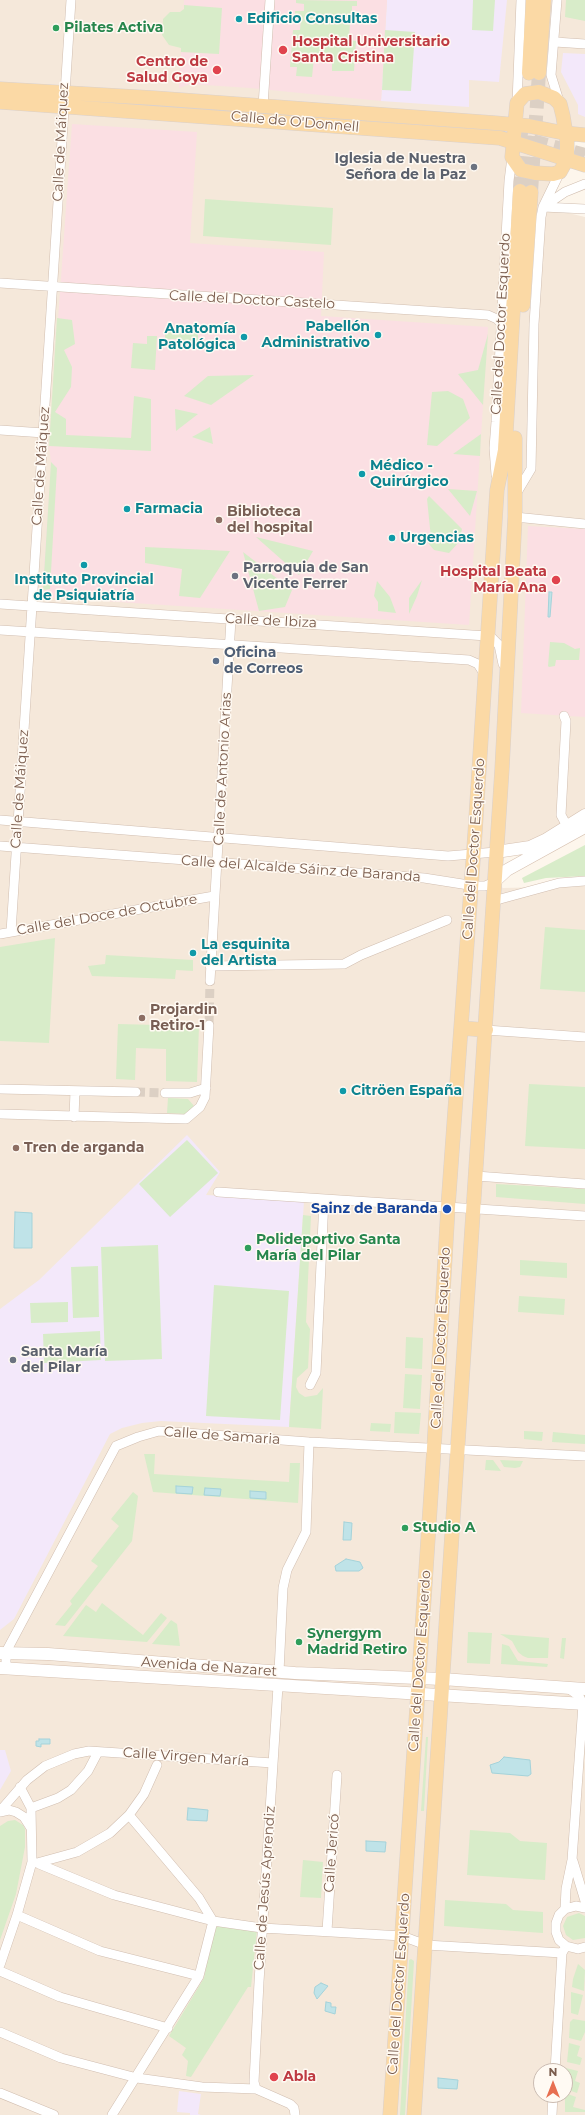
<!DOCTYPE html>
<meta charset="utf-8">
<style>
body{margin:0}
#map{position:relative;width:585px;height:2115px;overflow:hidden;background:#fdf6ec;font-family:Montserrat,sans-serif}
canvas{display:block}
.north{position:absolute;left:533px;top:2063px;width:40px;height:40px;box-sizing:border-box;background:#fffaf3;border:1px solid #cabbb1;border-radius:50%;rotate:0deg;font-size:11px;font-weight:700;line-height:16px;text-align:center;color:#7a5c4d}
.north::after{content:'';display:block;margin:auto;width:14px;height:18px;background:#e76f51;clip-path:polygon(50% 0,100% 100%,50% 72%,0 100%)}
</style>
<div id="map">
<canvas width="585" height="2115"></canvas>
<div class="north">N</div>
</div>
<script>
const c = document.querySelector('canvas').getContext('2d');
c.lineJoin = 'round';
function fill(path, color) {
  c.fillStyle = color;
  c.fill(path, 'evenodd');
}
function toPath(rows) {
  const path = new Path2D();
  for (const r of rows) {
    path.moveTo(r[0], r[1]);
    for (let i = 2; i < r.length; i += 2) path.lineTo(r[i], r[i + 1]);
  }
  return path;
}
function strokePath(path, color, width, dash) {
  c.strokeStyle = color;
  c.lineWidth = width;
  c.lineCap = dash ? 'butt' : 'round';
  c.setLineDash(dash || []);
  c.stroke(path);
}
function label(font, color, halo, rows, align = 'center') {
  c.font = font + ' Montserrat,sans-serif';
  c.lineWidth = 3;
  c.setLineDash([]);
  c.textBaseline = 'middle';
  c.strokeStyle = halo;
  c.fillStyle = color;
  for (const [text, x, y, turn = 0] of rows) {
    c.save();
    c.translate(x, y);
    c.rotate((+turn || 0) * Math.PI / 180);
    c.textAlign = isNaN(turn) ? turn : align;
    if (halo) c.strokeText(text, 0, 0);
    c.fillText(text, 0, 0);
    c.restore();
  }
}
const residential = toPath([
 [0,0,585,0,585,135,567,141,543,207,585,217,585,815,545,840,496,852,494,882,503,888,585,886,585,2115,0,2115],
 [541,2071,565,2071,565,2095,541,2095]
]);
const education = toPath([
 [387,0,507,0,499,82,469,80,469,107,381,101],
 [563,53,585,54,585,117,578,114,578,105,561,72],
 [187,1135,220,1172,206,1195,304,1201,289,1427,161,1421,142,1423,122,1428,110,1434,14,1619,0,1630,0,1309,39,1280],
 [0,1750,5,1750,11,1771,0,1790],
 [179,2091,201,2094,198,2114,201,2115,190,2115,190,2113,177,2112]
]);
const medical = toPath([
 [184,0,387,0,381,101,250,88,190,84,179,88],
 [72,124,197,132,190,243,324,252,321,316,488,327,469,625,42,597,51,462,49,446],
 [528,526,585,529,585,717,521,713]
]);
const green = toPath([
 [296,0,357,1,357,6,352,6,352,13,357,14,357,16,351,15,350,21,349,40,356,41,354,71,332,71,332,59,329,56,318,55,314,58,312,77,296,76,297,67,290,67,293,30,300,30,301,17,295,17,295,11,304,11,304,4,296,3],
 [473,0,495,0,493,31,472,30],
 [566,0,585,0,585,21,565,17],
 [184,5,222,8,219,54,181,52,181,48,169,45,162,35,163,19,170,12,180,12,184,9],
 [385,30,415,32,411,91,382,90],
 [205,199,333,208,331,245,203,236],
 [57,318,72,320,75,344,64,350,72,367,71,387,55,412,66,419,66,435,131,438,134,396,151,399,151,451,49,446],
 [165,330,198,333,198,345,179,344,179,339,165,339],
 [488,334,483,405,458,374,478,370],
 [147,336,157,336,155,370,131,368,133,343,147,344],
 [254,375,211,405,184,396,208,376],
 [448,391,463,399,470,418,437,446,427,445,432,392],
 [175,409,198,414,176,431],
 [210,427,213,444,192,437],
 [481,434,480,456,453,454],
 [51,462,57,468,50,589,43,590],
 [448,489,477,491,470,516],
 [429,496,462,529,459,542,449,553,434,550,424,538,431,538,427,499],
 [256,537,313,551,299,575],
 [145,547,230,551,200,598,179,596,182,569,145,563],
 [243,552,292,590,285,607,259,611],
 [422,580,417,596,409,614,409,598],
 [377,581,390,597,396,613,378,611,378,602,374,596],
 [550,642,564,643,575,649,580,648,579,660,556,660,555,666,549,667,548,666],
 [585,845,585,876,546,878,524,883,522,878],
 [545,927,585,930,585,992,540,989],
 [55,938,49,1043,0,1041,0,947],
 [106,955,193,960,193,971,176,970,175,979,92,976,88,966,105,964],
 [118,1024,199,1026,197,1082,166,1081,166,1049,136,1048,135,1080,116,1079],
 [529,1084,585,1087,585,1149,525,1146],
 [168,1098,188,1099,194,1106,186,1114,167,1113],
 [187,1140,218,1173,170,1217,139,1184],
 [496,1184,585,1189,585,1204,496,1197],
 [303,1215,311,1216,306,1322,310,1329,308,1368,297,1378,296,1387,299,1393,305,1397,317,1395,323,1388,321,1429,289,1427],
 [158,1245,162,1359,105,1361,101,1247],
 [520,1260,567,1263,567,1278,520,1275],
 [98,1266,99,1317,73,1318,71,1267],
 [214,1285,289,1291,280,1420,206,1416],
 [519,1296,565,1299,564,1315,518,1312],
 [68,1302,68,1322,31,1323,30,1303],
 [100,1331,101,1360,44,1363,43,1334],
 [406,1337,423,1338,422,1369,405,1368],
 [405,1374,422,1375,420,1409,403,1408],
 [395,1412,421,1413,419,1434,394,1433],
 [371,1423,391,1424,390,1432,370,1431],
 [524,1431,543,1432,542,1441,524,1439],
 [553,1432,585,1435,585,1444,552,1442],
 [144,1454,155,1454,154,1474,289,1482,290,1463,300,1463,298,1503,153,1492],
 [486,1460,493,1460,501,1471,485,1470],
 [500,1460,523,1461,520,1467,515,1468,504,1467],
 [133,1492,138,1496,132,1541,65,1626,55,1625,72,1604,70,1601,98,1566,91,1561,119,1526,111,1519],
 [102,1603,143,1635,161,1613,167,1618,147,1642,63,1636,86,1605,96,1612],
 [171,1620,177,1624,180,1646,152,1644],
 [468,1632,492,1633,490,1664,467,1663],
 [500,1634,549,1638,548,1658,528,1658,523,1656,518,1652,512,1641],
 [562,1638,566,1638,564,1659,560,1658],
 [502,1644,509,1646,518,1661,548,1664,547,1667,501,1664],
 [426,1737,428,1737,424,1811,421,1811],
 [15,1820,23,1825,25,1829,25,1847,16,1894,0,1940,0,1826,8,1821],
 [470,1830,510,1833,520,1841,547,1843,545,1880,467,1875],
 [303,1860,323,1862,321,1898,300,1897],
 [445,1900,506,1904,513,1910,543,1912,543,1933,444,1926],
 [579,1913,585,1916,585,1938,573,1940,566,1935,563,1926,567,1917],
 [215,1923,257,1930,251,1987,248,1987,191,2077,186,2076,188,2061,182,2055,186,2048,169,2036,204,1978],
 [411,1959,414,1961,405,2115,400,2115,409,1960],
 [578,1964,585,1970,584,1991,572,1987,573,1979],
 [571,1992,583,1995,578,2015,571,2013],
 [573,2019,585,2021,585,2032,581,2041,569,2038,570,2022],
 [569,2043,580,2046,577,2056,582,2058,580,2065,567,2062],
 [566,2068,578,2071,575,2081,580,2083,577,2093,565,2089],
 [565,2093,576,2097,573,2107,585,2110,585,2112,565,2112]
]);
const water = toPath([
 [549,592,552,592,550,617,548,617,549,592],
 [15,1212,32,1213,32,1248,14,1248,15,1212],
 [176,1486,193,1487,192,1494,176,1493,176,1486],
 [205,1488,221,1489,220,1496,204,1495,205,1488],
 [250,1491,266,1492,266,1499,250,1498,250,1491],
 [344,1522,352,1523,351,1540,343,1540,344,1522],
 [346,1559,360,1562,363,1568,359,1571,336,1571,335,1566,346,1559],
 [39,1739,50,1739,50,1744,41,1744,41,1747,36,1746,36,1741,39,1741,39,1739],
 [504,1757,530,1760,531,1774,528,1776,492,1773,490,1765,499,1762,504,1757],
 [188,1808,208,1810,207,1821,187,1820,188,1808],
 [366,1841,386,1842,385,1852,366,1851,366,1841],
 [321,1983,328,1986,317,1999,314,1993,315,1987,321,1983],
 [326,2002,331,2003,331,2007,336,2007,335,2014,325,2011,326,2002],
 [438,2078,458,2080,457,2089,438,2088,438,2078]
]);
const streetTunnel = toPath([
 [209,1025,210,981],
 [136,1092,165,1093]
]);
const primaryTunnel = toPath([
 [513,136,585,155],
 [520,191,525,133],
 [531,192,539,73]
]);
const street = toPath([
 [557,0,551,75,559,101],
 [555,42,585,44],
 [517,103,521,0],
 [263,106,270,0],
 [543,207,565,192,585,184],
 [543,207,585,209],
 [0,283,488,315,497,319,502,324],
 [0,430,44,433],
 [496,475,494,448,496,422,509,181,512,157],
 [516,494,531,469,534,324,541,217,543,207,560,172],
 [515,517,585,524],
 [0,604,487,636,492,638,499,645,503,664],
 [0,630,469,660,478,664,485,675],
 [564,716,566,721,561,815,567,826],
 [0,820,448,856,496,852],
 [0,846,424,878,475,886,485,886,494,882],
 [493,901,559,883,585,881],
 [11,932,71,0],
 [0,934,214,896],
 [210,966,344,964,361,955,447,920],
 [210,981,231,619],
 [486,1030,585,1037],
 [0,1089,136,1092],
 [165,1093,190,1093,206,1088],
 [0,1114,186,1119,200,1107,205,1097,209,1025],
 [74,1117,75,1091],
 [476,1176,585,1184],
 [218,1192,585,1216],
 [310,1385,316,1373,324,1199],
 [6,1667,6,1652,116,1446,138,1437,159,1431,309,1442,585,1456],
 [279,1672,283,1588,287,1570,306,1532,309,1442],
 [31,1808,58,1798,71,1790,88,1771,98,1752],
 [0,1811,27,1780,45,1766,74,1754,89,1751,273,1763],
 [0,1812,9,1810,16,1812,24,1817,31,1828],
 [129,1815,199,1898,213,1921],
 [573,1861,585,1901],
 [37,1863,77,1852,110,1833,129,1815,144,1794,157,1765],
 [39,1864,114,1895,213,1921,262,1928,402,1936,426,1945,562,1953],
 [585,1908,576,1906,565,1909,559,1915,556,1923,556,1932,559,1940,566,1946,578,1949,585,1947],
 [565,1909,566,1889,572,1860,583,1704,579,1696,568,1688],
 [17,1915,100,1951,199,1976],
 [327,1931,337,1775],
 [0,1965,17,1915,32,1862,31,1808,20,1787],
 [0,1971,60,1997,168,2028],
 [0,2032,61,2058,137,2078,202,2087,256,2089],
 [555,2071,562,1953,566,1946],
 [256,2089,254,2082,259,1982,278,1686],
 [256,2089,290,2104,294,2108,295,2115],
 [0,2093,54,2115],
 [112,2115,199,1976,213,1921],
 [552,2115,553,2095]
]);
const secondary = toPath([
 [496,852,530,847,545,840,585,815],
 [494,882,507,870,585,827],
 [0,1653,48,1654,295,1673,442,1679,585,1689],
 [0,1668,585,1704]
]);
const primary = toPath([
 [529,73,533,0],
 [539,73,544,0],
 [0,89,154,98,495,123,529,126,564,133,585,135],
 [539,92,554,98,560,104,563,116,567,141,567,159,560,172,553,174,535,173,521,170,512,157,517,103,525,94,539,92],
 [0,102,500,138,585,165],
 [523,305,531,192],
 [461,1028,486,1030],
 [390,2115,434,1448,448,1207,475,833,497,490,505,450,520,191],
 [414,2115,502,769,515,517,515,438]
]);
const markers = [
 [239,19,4,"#0f9aa8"],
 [56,28,4,"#2e9e5b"],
 [283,50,5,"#e0444e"],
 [217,70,5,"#e0444e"],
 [474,167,4,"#6b7280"],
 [378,335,4,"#0f9aa8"],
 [244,337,4,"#0f9aa8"],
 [362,474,4,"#0f9aa8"],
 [127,509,4,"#0f9aa8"],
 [219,520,4,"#8d6e63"],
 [392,538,4,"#0f9aa8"],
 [84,565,4,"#0f9aa8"],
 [235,576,4,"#6b7280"],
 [556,580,5,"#e0444e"],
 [216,661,4,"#5c6f8a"],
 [193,953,4,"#0f9aa8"],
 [142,1018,4,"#8d6e63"],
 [343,1091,4,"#0f9aa8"],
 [16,1148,4,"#8d6e63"],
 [447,1209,5,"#1a4fb4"],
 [248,1248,4,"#2e9e5b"],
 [13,1360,4,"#6b7280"],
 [405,1528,4,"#2e9e5b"],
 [299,1642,4,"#2e9e5b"],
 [274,2077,5,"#e0444e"]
];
const cultureNames = [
 ["Edificio Consultas",247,19],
 ["Pabellón",370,327,"right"],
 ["Administrativo",370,343,"right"],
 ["Anatomía",236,329,"right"],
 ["Patológica",236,345,"right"],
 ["Médico -",370,466],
 ["Quirúrgico",370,482],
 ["Farmacia",135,509],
 ["Urgencias",400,538],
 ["Instituto Provincial",84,580,"center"],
 ["de Psiquiatría",84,596,"center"],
 ["La esquinita",201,945],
 ["del Artista",201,961],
 ["Citröen España",351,1091]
];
const leisureNames = [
 ["Pilates Activa",64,28],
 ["Polideportivo Santa",256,1240],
 ["María del Pilar",256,1256],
 ["Studio A",413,1528],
 ["Synergym",307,1634],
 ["Madrid Retiro",307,1650]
];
const healthNames = [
 ["Hospital Universitario",292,42],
 ["Santa Cristina",292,58],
 ["Centro de",208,62,"right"],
 ["Salud Goya",208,78,"right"],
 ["Hospital Beata",547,572,"right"],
 ["María Ana",547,588,"right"],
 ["Abla",283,2077]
];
const streetNames = [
 ["Calle de O'Donnell",295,122,5],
 ["Calle de Máiquez",61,142,-87],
 ["Calle del Doctor Castelo",252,300,3],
 ["Calle del Doctor Esquerdo",501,324,-87],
 ["Calle de Máiquez",41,466,-86],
 ["Calle de Ibiza",271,621,3],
 ["Calle de Antonio Arias",223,769,-87],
 ["Calle de Máiquez",20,789,-86],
 ["Calle del Doctor Esquerdo",474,849,-86],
 ["Calle del Alcalde Sáinz de Baranda",301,869,4],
 ["Calle del Doce de Octubre",107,915,-10],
 ["Calle del Doctor Esquerdo",441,1338,-87],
 ["Calle de Samaria",222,1436,4],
 ["Calle del Doctor Esquerdo",420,1661,-86],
 ["Avenida de Nazaret",209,1667,4],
 ["Calle Virgen María",186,1757,4],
 ["Calle Jericó",332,1853,-86],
 ["Calle de Jesús Aprendiz",265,1888,-86],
 ["Calle del Doctor Esquerdo",399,1984,-86]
];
const worshipNames = [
 ["Iglesia de Nuestra",466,159,"right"],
 ["Señora de la Paz",466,175,"right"],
 ["Parroquia de San",243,568],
 ["Vicente Ferrer",243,584],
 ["Santa María",21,1352],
 ["del Pilar",21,1368]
];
const educationNames = [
 ["Biblioteca",227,512],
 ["del hospital",227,528],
 ["Projardin",150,1010],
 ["Retiro-1",150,1026],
 ["Tren de arganda",24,1148]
];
const serviceNames = [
 ["Oficina",224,653],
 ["de Correos",224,669]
];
const transitNames = [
 ["Sainz de Baranda",438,1209]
];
fill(residential, '#f5e8da');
fill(education, '#f3e8fa');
fill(medical, '#fbdfe3');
fill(green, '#d8ecc9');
fill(water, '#bfe3e8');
strokePath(water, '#a5d3da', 1);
strokePath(streetTunnel, '#dcd0c4', 9, [9, 4.5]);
strokePath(primaryTunnel, '#dcd0c4', 14, [14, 7]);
strokePath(street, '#d1beb0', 10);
strokePath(secondary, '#d6c0b0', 13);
strokePath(primary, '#dad1cd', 15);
strokePath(street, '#fff', 9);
strokePath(secondary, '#fff', 12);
strokePath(primary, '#fbd9a5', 14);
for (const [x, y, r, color] of markers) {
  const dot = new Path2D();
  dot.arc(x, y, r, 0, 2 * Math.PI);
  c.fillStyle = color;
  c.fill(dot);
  strokePath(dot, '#fffaf3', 1.5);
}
label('bold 14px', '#0d838f', '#fffaf3', cultureNames, 'left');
label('bold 14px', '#27864d', '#fffaf3', leisureNames, 'left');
label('bold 14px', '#be3a42', '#fffaf3', healthNames, 'left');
label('14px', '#7a5c4d', '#fffaf3', streetNames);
label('bold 14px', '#5b616d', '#fffaf3', worshipNames, 'left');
label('bold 14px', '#785e54', '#fffaf3', educationNames, 'left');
label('bold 14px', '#4e5e75', '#fffaf3', serviceNames, 'left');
label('bold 14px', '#164399', '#fffaf3', transitNames, 'right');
</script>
